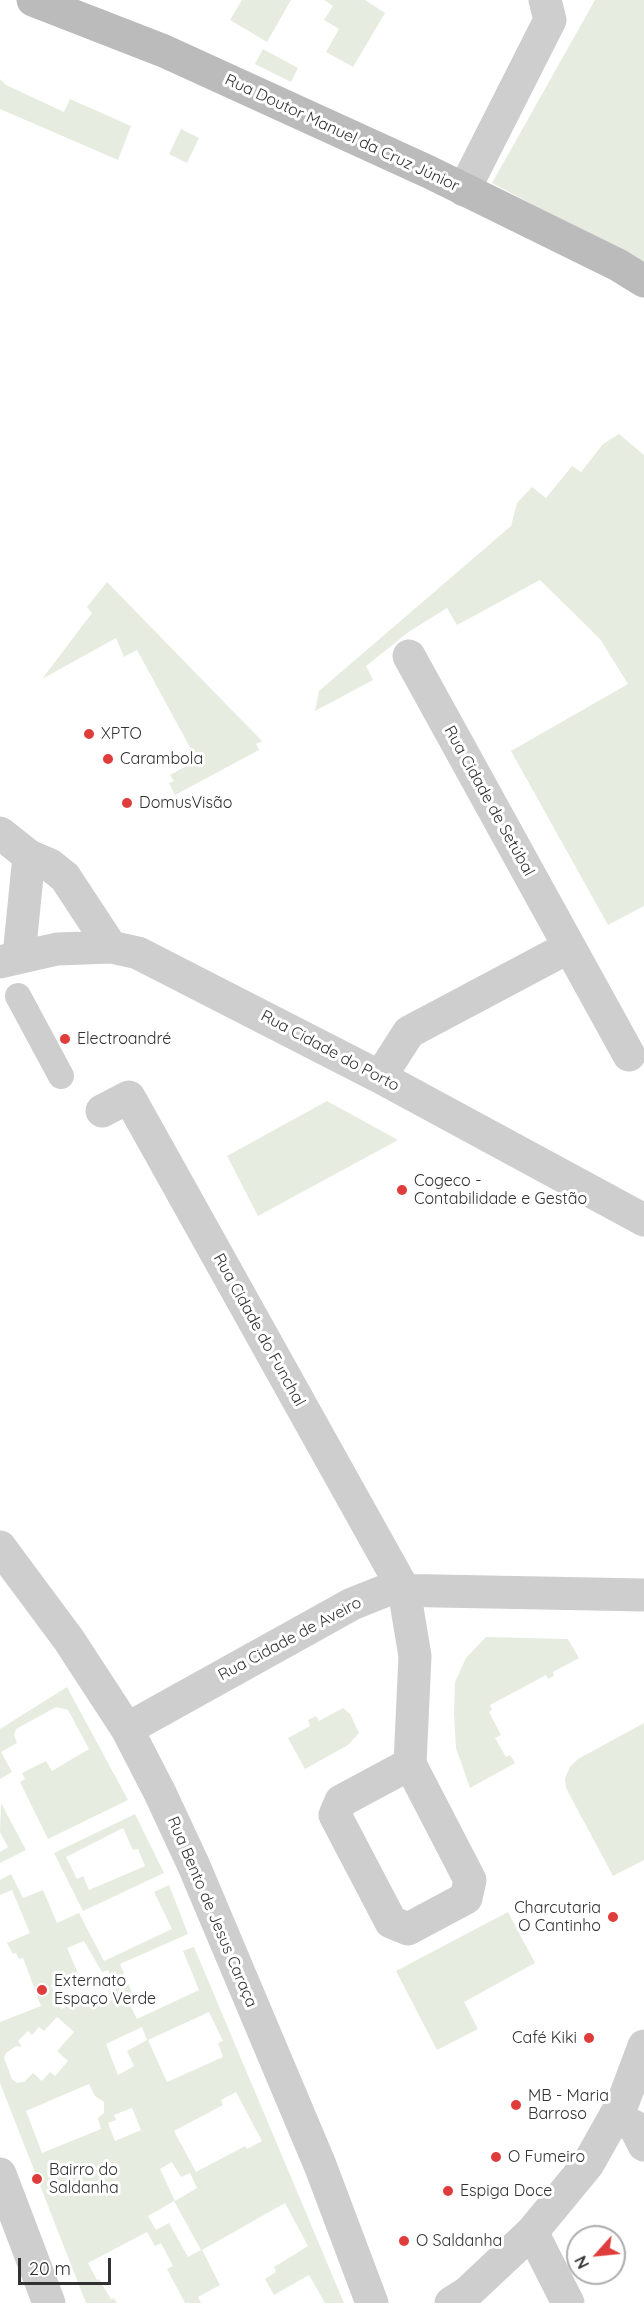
<!DOCTYPE html>
<meta charset="utf-8">
<style>
body{margin:0}
#map{position:relative;width:644px;height:2303px;overflow:hidden;background:#fff;font-family:Quicksand,sans-serif}
canvas{display:block}
.north{position:absolute;left:566px;top:2225px;width:60px;height:60px;box-sizing:border-box;background:#fff;border:2px solid #adadad;border-radius:50%;rotate:243deg;font-size:16px;font-weight:700;line-height:24px;text-align:center;color:#313131}
.north::after{content:'';display:block;margin:auto;width:21px;height:27px;background:#df3d3c;clip-path:polygon(50% 0,100% 100%,50% 72%,0 100%)}
.scale{position:absolute;left:18px;top:2258px;width:93px;height:27px;box-sizing:border-box;border:3px solid #313131;border-top:0;padding-left:8px;font-size:18px;line-height:21px;white-space:nowrap;color:#313131;-webkit-text-stroke:4px #fff;paint-order:stroke}
</style>
<div id="map">
<canvas width="644" height="2303"></canvas>
<div class="north">N</div>
<div class="scale">20 m</div>
</div>
<script>
const c = document.querySelector('canvas').getContext('2d');
c.lineJoin = 'round';
function fill(path, color) {
  c.fillStyle = color;
  c.fill(path, 'evenodd');
}
function toPath(rows) {
  const path = new Path2D();
  for (const r of rows) {
    path.moveTo(r[0], r[1]);
    for (let i = 2; i < r.length; i += 2) path.lineTo(r[i], r[i + 1]);
  }
  return path;
}
function strokePath(path, color, width, dash) {
  c.strokeStyle = color;
  c.lineWidth = width;
  c.lineCap = dash ? 'butt' : 'round';
  c.setLineDash(dash || []);
  c.stroke(path);
}
function label(font, color, halo, rows, align = 'center') {
  c.font = font + ' Quicksand,sans-serif';
  c.lineWidth = 6;
  c.setLineDash([]);
  c.textBaseline = 'middle';
  c.strokeStyle = halo;
  c.fillStyle = color;
  for (const [text, x, y, turn = 0] of rows) {
    c.save();
    c.translate(x, y);
    c.rotate((+turn || 0) * Math.PI / 180);
    c.textAlign = isNaN(turn) ? turn : align;
    if (halo) c.strokeText(text, 0, 0);
    c.fillText(text, 0, 0);
    c.restore();
  }
}
const green = toPath([
 [242,0,291,0,267,42,230,20],
 [324,0,365,0,385,13,353,67,326,52,339,29,324,20,333,6],
 [595,0,644,0,644,264,492,183],
 [263,49,298,68,291,82,255,64],
 [0,79,6,85,64,112,70,99,131,126,118,160,0,109],
 [181,129,199,138,187,163,169,154],
 [619,434,644,455,644,906,608,925,511,751,628,684,600,639,540,580,457,625,447,608,410,631,366,666,373,680,315,711,319,691,511,526,517,503,532,487,546,498,572,466,581,472,603,444],
 [107,582,262,741,256,744,259,750,175,795,169,783,174,781,170,775,197,760,137,650,124,657,116,638,42,679,92,613,87,607],
 [327,1101,398,1140,258,1216,227,1156],
 [486,1637,568,1639,579,1658,553,1672,554,1676,548,1679,546,1675,490,1705,492,1710,489,1712,501,1735,495,1738,506,1757,510,1755,515,1763,470,1788,456,1748,454,1714,455,1682,466,1658],
 [67,1687,128,1800,48,1839,20,1782,25,1779,22,1773,46,1761,52,1771,89,1749,68,1710,56,1707,16,1729,14,1735,17,1743,1,1752,12,1772,0,1779,0,1729],
 [343,1708,350,1714,359,1733,348,1745,305,1769,288,1738,310,1726,308,1720,316,1716,319,1721],
 [644,1723,644,1860,613,1876,566,1788,565,1778,570,1767,578,1759],
 [1,1803,26,1850,0,1863,0,1852,8,1847,0,1832],
 [135,1814,164,1873,83,1911,54,1853],
 [123,1828,133,1850,138,1849,145,1866,89,1890,83,1876,77,1879,66,1857],
 [11,1874,23,1898,43,1890,57,1923,79,1913,104,1961,172,1929,154,1892,169,1885,188,1934,120,1964,133,1995,127,1999,137,2019,199,1990,183,1951,194,1947,344,2303,325,2303,309,2275,274,2295,265,2279,276,2272,274,2267,308,2246,285,2203,202,2250,220,2285,198,2297,201,2303,185,2303,167,2269,173,2266,161,2243,155,2246,147,2232,88,2263,97,2280,99,2279,111,2299,114,2298,117,2303,86,2303,0,2083,0,2022,41,2006,23,1958,19,1959,16,1953,13,1954,7,1943,30,1933,12,1890,0,1895,0,1880],
 [84,1941,102,1972,108,1970,116,1987,108,1991,112,2000,92,2009,88,1998,61,2009,51,1985,78,1973,67,1948],
 [209,2012,223,2041,218,2043,223,2057,167,2082,148,2040],
 [57,2017,74,2032,57,2051,68,2061,55,2076,50,2072,42,2081,33,2073,24,2082,17,2083,12,2079,4,2058,6,2053,16,2046,22,2047,18,2041,28,2031,32,2035,39,2027,44,2031],
 [142,2027,147,2040,127,2051,134,2066,118,2075,106,2044],
 [89,2084,95,2096,104,2102,104,2113,98,2118,101,2129,42,2153,26,2111],
 [236,2092,262,2141,247,2149,245,2146,196,2172,174,2131,223,2105,221,2100],
 [132,2108,141,2130,115,2141,108,2123,116,2120,114,2115],
 [172,2162,181,2177,190,2173,197,2188,175,2201,160,2169],
 [174,2201,201,2250,188,2257,169,2223,156,2230,148,2216],
 [508,1912,535,1963,464,2002,478,2029,437,2050,396,1971]
]);
const pedestrian = toPath([
 [18,996,61,1076]
]);
const minor = toPath([
 [464,190,550,20,545,0],
 [409,656,629,1055],
 [0,833,29,856,50,865,65,877,111,947],
 [19,956,29,856],
 [0,962,57,949,111,947,138,953,380,1077,644,1220],
 [380,1077,409,1032,569,947],
 [102,1111,129,1097,404,1590,415,1656,410,1764],
 [0,1547,69,1640,127,1729,160,1793,194,1866,320,2165,372,2303],
 [127,1729,352,1604,387,1590,644,1595],
 [410,1764,470,1880,466,1898,408,1929,391,1922,335,1815,341,1801,410,1764],
 [615,2116,635,2127,644,2145],
 [0,2174,49,2303],
 [532,2232,568,2303],
 [451,2303,468,2292,532,2232,588,2164,623,2102,644,2046]
]);
const secondary = toPath([
 [33,0,164,51,429,172,618,265,644,281]
]);
const markers = [
 [89,734,6,"#df3d3c"],
 [108,759,6,"#df3d3c"],
 [127,803,6,"#df3d3c"],
 [65,1039,6,"#df3d3c"],
 [402,1190,6,"#df3d3c"],
 [613,1917,6,"#df3d3c"],
 [42,1990,6,"#df3d3c"],
 [589,2038,6,"#df3d3c"],
 [516,2105,6,"#df3d3c"],
 [496,2157,6,"#df3d3c"],
 [37,2179,6,"#df3d3c"],
 [448,2191,6,"#df3d3c"],
 [404,2241,6,"#df3d3c"]
];
const streetNames = [
 ["Rua Doutor Manuel da Cruz Júnior",342,133,25],
 ["Rua Cidade de Setúbal",489,801,61],
 ["Rua Cidade do Porto",330,1051,28],
 ["Rua Cidade do Funchal",259,1330,61],
 ["Rua Cidade de Aveiro",290,1639,-28],
 ["Rua Bento de Jesus Caraça",212,1912,67]
];
const poiNames = [
 ["XPTO",101,734],
 ["Carambola",120,759],
 ["DomusVisão",139,803],
 ["Electroandré",77,1039],
 ["Cogeco -",414,1181],
 ["Contabilidade e Gestão",414,1199],
 ["Charcutaria",601,1908,"right"],
 ["O Cantinho",601,1926,"right"],
 ["Externato",54,1981],
 ["Espaço Verde",54,1999],
 ["Café Kiki",577,2038,"right"],
 ["MB - Maria",528,2096],
 ["Barroso",528,2114],
 ["O Fumeiro",508,2157],
 ["Bairro do",49,2170],
 ["Saldanha",49,2188],
 ["Espiga Doce",460,2191],
 ["O Saldanha",416,2241]
];
fill(green, '#e6ede0');
strokePath(pedestrian, '#cecece', 26);
strokePath(minor, '#cecece', 33);
strokePath(secondary, '#bbb', 33);
for (const [x, y, r, color] of markers) {
  const dot = new Path2D();
  dot.arc(x, y, r, 0, 2 * Math.PI);
  c.fillStyle = color;
  c.fill(dot);
  strokePath(dot, '#fff', 2);
}
label('16px', '#313131', '#fff', streetNames);
label('16px', '#313131', '#fff', poiNames, 'left');
</script>
